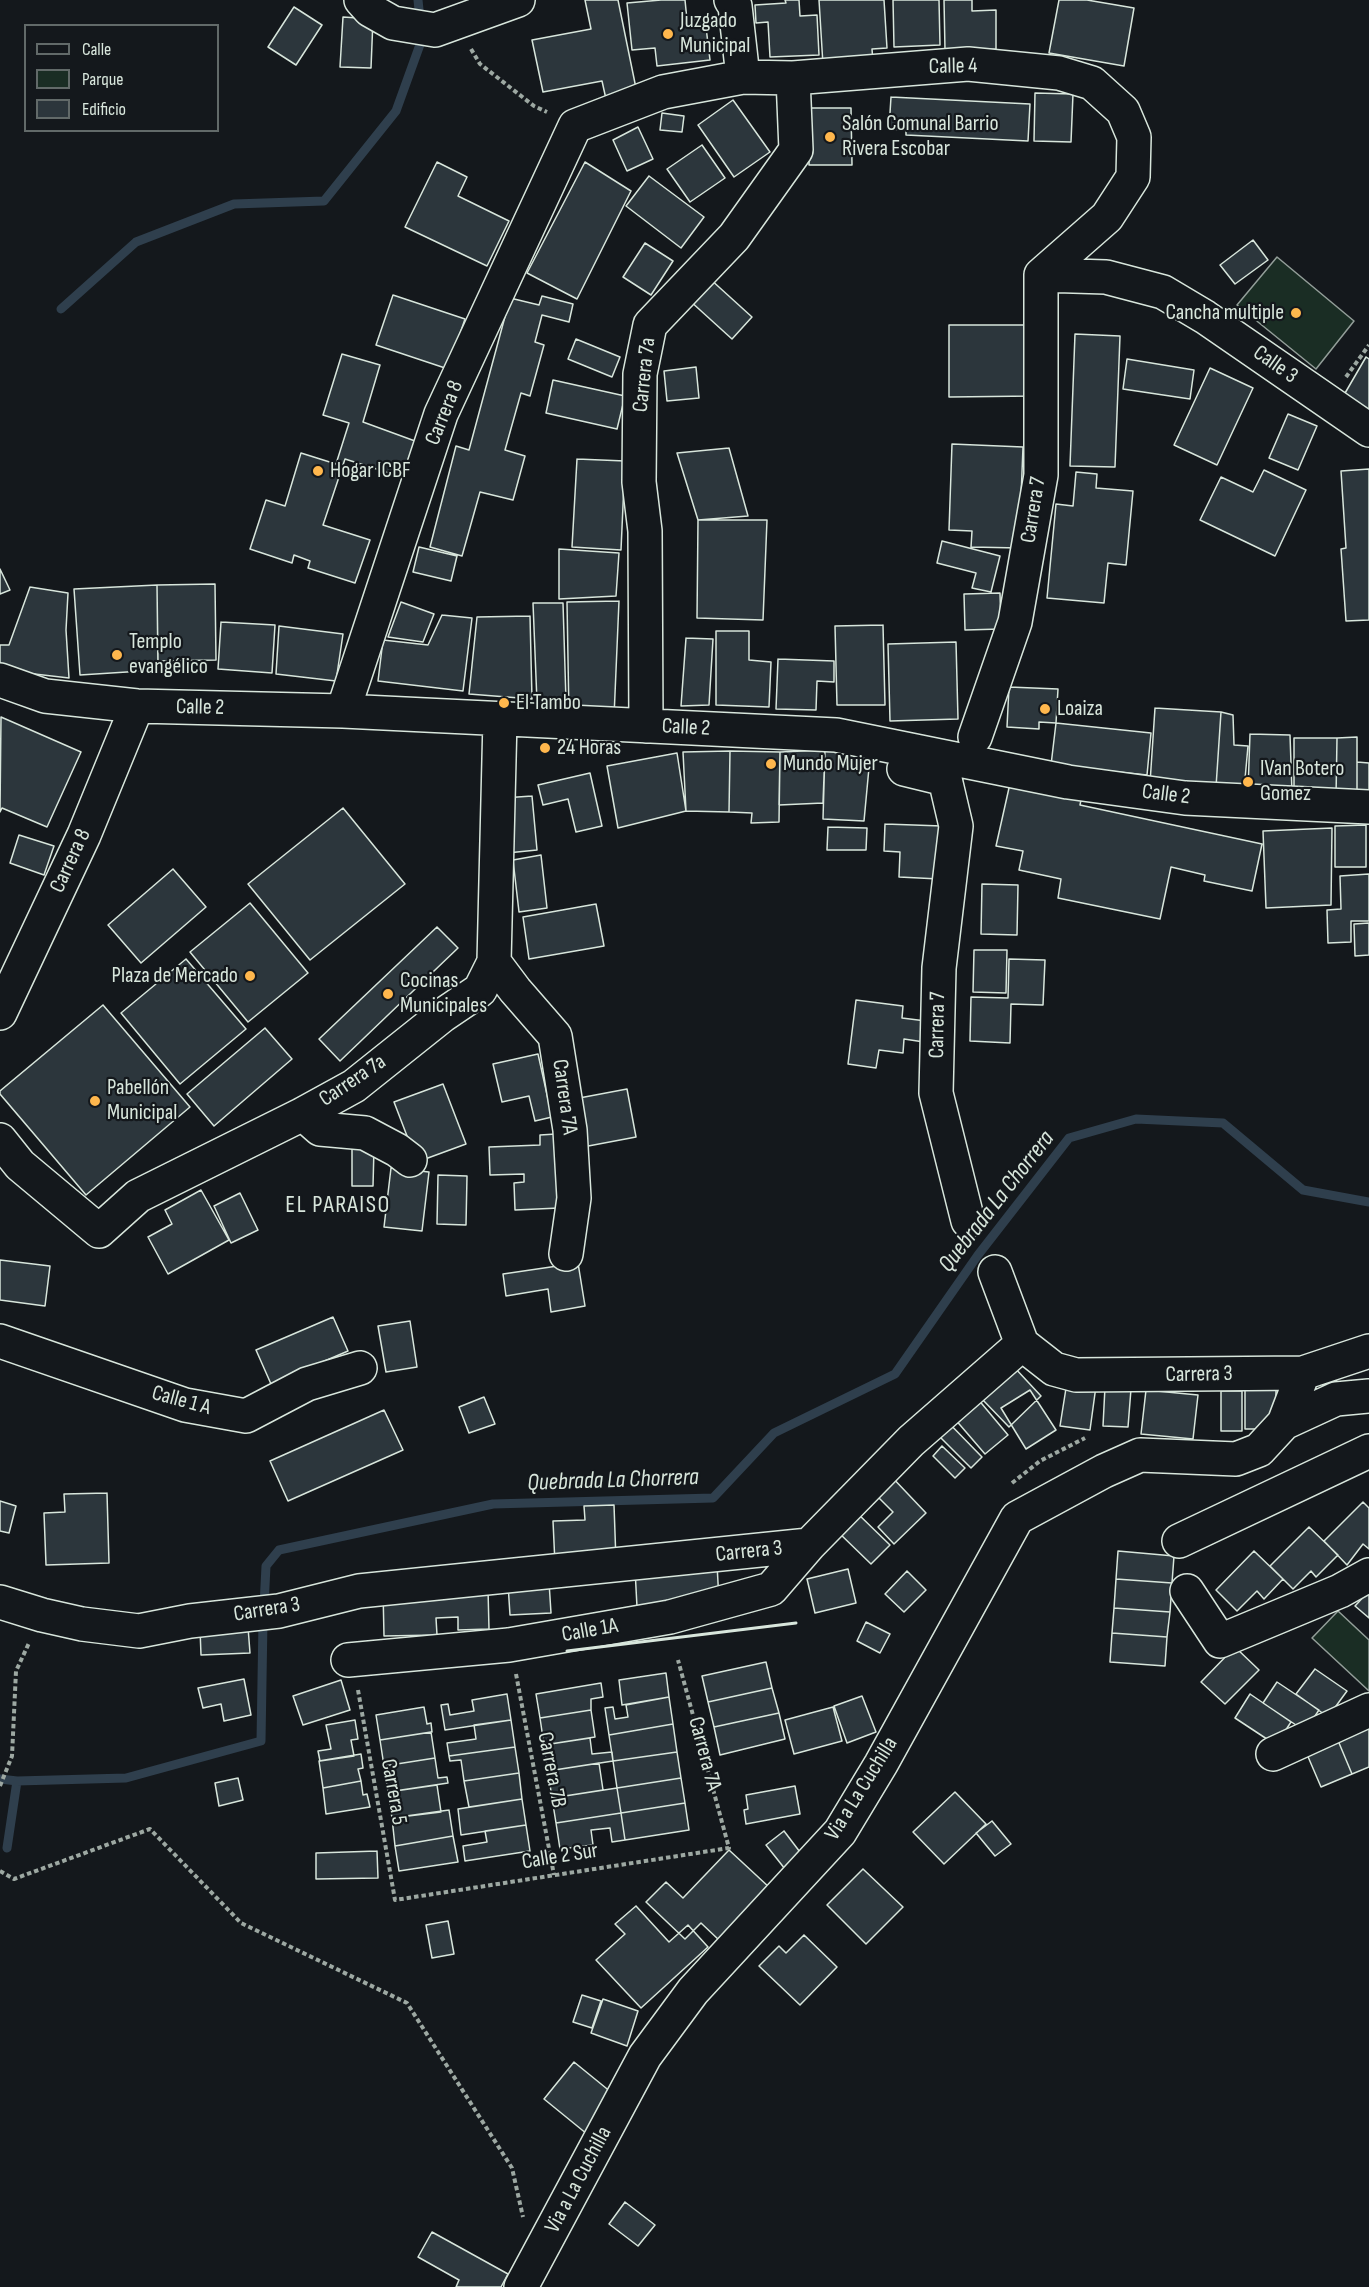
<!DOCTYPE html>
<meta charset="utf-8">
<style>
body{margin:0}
#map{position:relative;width:1369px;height:2287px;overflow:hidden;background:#14181c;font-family:"Sofia Sans Condensed",sans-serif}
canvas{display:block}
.legend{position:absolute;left:24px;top:24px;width:195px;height:108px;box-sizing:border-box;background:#14181c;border:2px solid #626a69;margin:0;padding:8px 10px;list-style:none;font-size:18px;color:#d8e6dc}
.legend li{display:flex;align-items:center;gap:12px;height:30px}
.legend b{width:30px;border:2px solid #626a69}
</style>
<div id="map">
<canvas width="1369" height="2287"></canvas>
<ul class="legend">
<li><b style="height:8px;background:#14181c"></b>Calle</li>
<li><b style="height:16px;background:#1a2d24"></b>Parque</li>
<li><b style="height:16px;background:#2c363c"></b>Edificio</li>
</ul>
</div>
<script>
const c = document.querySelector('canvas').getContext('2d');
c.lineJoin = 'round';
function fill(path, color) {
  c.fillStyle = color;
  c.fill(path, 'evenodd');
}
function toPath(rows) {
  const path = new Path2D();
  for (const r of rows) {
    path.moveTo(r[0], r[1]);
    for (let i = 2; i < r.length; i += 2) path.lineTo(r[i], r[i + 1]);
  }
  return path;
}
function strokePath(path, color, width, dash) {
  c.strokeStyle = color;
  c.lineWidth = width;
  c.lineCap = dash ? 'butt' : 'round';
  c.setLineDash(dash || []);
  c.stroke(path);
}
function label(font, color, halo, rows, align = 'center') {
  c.font = font + ' "Sofia Sans Condensed",sans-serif';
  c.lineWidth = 4.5;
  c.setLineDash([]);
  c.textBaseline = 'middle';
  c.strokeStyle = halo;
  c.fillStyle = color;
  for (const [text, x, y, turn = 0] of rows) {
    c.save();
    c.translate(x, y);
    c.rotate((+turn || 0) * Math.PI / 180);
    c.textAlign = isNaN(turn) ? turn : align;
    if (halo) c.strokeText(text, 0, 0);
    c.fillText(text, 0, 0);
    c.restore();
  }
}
const green = toPath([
 [1277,257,1354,321,1316,369,1237,305,1277,257],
 [1338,1611,1369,1640,1369,1691,1312,1638,1338,1611]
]);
const stream = toPath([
 [61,309,136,242,234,204,324,201,396,111,422,39,418,0],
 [264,1606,266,1566,279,1550,493,1504,713,1498,774,1433,895,1374,978,1255,1069,1138,1136,1119,1223,1123,1303,1190,1369,1202],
 [0,1779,17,1781,126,1778,261,1741,263,1620],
 [7,1848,17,1781]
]);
const building = toPath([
 [585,0,618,0,637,93,606,99,602,81,543,92,532,40,591,29,585,0],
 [661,0,685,0,687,20,705,19,710,60,657,66,655,48,632,50,627,3,661,0],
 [785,0,799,0,800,16,817,15,819,55,770,57,768,22,756,23,755,5,786,3,785,0],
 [819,0,884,0,887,48,872,49,873,62,823,65,819,0],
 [893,0,939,0,940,45,894,47,893,0],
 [944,0,972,0,972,11,996,10,996,49,945,50,944,0],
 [1059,0,1087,0,1134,8,1124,66,1049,53,1059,0],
 [294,7,322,25,296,65,268,47,294,7],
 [343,17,373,19,371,68,340,67,343,17],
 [1035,93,1073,94,1071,142,1034,141,1035,93],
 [891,97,1030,104,1028,141,906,135,906,130,889,129,891,97],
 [733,100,770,152,734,177,698,125,733,100],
 [809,108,851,108,852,165,809,165,809,108],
 [662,113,684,116,682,132,660,130,662,113],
 [638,127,653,159,627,171,613,140,638,127],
 [702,145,725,178,690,202,667,169,702,145],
 [437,162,467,177,458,196,509,221,487,266,405,227,437,162],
 [585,162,631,191,577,299,527,273,585,162],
 [649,176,704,217,681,248,626,206,649,176],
 [1253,240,1268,260,1235,284,1220,265,1253,240],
 [645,243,673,261,651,295,623,277,645,243],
 [709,278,752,317,732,339,689,300,709,278],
 [393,295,465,319,448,369,376,345,393,295],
 [542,296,573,304,569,322,542,315,535,342,544,345,530,396,521,393,505,450,525,456,513,500,480,492,462,556,430,547,456,446,469,450,510,298,539,305,542,296],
 [949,325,1033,325,1034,396,949,397,949,325],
 [1075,334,1120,336,1115,467,1070,466,1075,334],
 [576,339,620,357,612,377,568,359,576,339],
 [342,354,380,365,363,422,415,441,402,477,345,459,323,525,370,540,355,583,308,568,310,561,294,555,292,563,250,549,266,500,285,506,301,453,336,464,349,423,323,415,342,354],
 [1366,357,1369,359,1369,416,1341,400,1366,357],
 [1127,359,1194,370,1190,399,1123,389,1127,359],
 [696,367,699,398,667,401,664,371,696,367],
 [1210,368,1253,388,1217,465,1174,445,1210,368],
 [553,380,625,396,617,429,546,413,553,380],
 [1288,414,1317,426,1298,470,1269,458,1288,414],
 [952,444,1023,447,1019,548,971,547,972,531,949,530,952,444],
 [729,448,748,516,698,520,677,453,729,448],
 [577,459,625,461,621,550,572,547,577,459],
 [1369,469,1369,620,1346,621,1341,549,1346,548,1341,471,1369,469],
 [1264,470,1306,490,1275,556,1200,520,1221,477,1253,492,1264,470],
 [1076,472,1097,474,1096,488,1133,491,1126,565,1108,563,1104,603,1047,598,1056,504,1073,506,1076,472],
 [698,520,767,520,763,620,697,618,698,520],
 [942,541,1000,556,991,592,972,588,976,573,937,563,942,541],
 [419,547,457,556,451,581,413,572,419,547],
 [559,549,619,553,616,596,559,599,559,549],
 [0,569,10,590,0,594,0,569],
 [215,584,216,660,158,661,157,585,215,584],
 [157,585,158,670,80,675,74,589,157,585],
 [30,587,68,593,66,630,69,678,0,670,0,645,9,645,30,587],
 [1000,593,1001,629,965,630,964,594,1000,593],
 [619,601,614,717,569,716,567,602,619,601],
 [401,602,434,614,423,642,388,637,401,602],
 [533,603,563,603,566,701,537,702,533,603],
 [442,615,472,618,463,691,378,681,383,640,428,645,442,615],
 [530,616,532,699,469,694,477,617,530,616],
 [221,622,275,625,272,673,218,669,221,622],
 [883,625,885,705,837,705,835,626,883,625],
 [279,626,343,634,336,681,276,674,279,626],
 [716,631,749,631,749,660,771,662,769,707,716,705,716,631],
 [686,638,713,639,709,705,681,706,686,638],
 [956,642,958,719,890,721,888,644,956,642],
 [778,659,834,661,834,682,817,681,816,710,776,709,778,659],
 [1009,687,1058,689,1056,723,1039,722,1039,729,1007,727,1009,687],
 [1155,708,1221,712,1216,787,1150,783,1155,708],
 [1221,712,1233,715,1234,745,1248,746,1244,790,1216,787,1221,712],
 [1,717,81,752,47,827,2,808,0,812,1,717],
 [1056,723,1151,733,1147,775,1051,765,1056,723],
 [1250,734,1290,735,1292,792,1248,790,1250,734],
 [1357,737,1357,798,1336,797,1337,738,1357,737],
 [1294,738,1337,738,1336,797,1294,796,1294,738],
 [825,750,870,757,864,821,823,819,825,750],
 [825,750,823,803,779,805,780,752,825,750],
 [730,751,729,812,686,811,683,752,730,751],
 [730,751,780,752,779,822,751,823,752,813,729,812,730,751],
 [677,753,686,811,618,828,607,766,677,753],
 [1357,762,1369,763,1369,799,1357,798,1357,762],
 [590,773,602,826,576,832,568,799,543,805,538,785,590,773],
 [1011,779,1083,790,1080,805,1262,844,1252,891,1204,881,1205,875,1171,867,1160,919,1058,898,1061,879,1019,870,1023,851,996,846,1011,779],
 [532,796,537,850,507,853,503,798,532,796],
 [343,808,405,884,310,960,248,884,343,808],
 [885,824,942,826,939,879,899,877,900,852,884,851,885,824],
 [1366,825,1366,867,1335,867,1335,826,1366,825],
 [828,827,867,828,866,850,827,850,828,827],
 [1332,828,1331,905,1266,908,1263,831,1332,828],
 [19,835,54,846,44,875,10,863,19,835],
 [541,855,547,908,519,912,513,860,541,855],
 [173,869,206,907,141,963,108,925,173,869],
 [1369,874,1369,921,1351,921,1351,942,1328,943,1327,910,1341,909,1340,876,1369,874],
 [982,884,1018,885,1017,935,981,934,982,884],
 [250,903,308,973,248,1022,190,952,250,903],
 [596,904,604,946,529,959,523,917,596,904],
 [1369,923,1369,955,1355,956,1354,924,1369,923],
 [437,927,458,948,340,1061,319,1039,437,927],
 [974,950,1007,950,1006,993,973,992,974,950],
 [186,959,246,1029,180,1084,121,1013,186,959],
 [1009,959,1045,960,1043,1005,1011,1004,1010,1043,970,1041,971,997,1008,998,1009,959],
 [856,1000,903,1006,902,1018,926,1021,924,1042,904,1039,903,1053,879,1050,876,1068,848,1064,856,1000],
 [103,1005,190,1107,86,1195,0,1094,0,1091,103,1005],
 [265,1028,292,1059,214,1126,187,1094,265,1028],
 [538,1054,552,1117,535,1121,529,1096,502,1102,493,1064,538,1054],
 [443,1084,466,1144,417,1162,394,1102,443,1084],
 [627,1089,636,1137,583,1147,574,1099,627,1089],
 [556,1134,559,1208,515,1210,514,1183,524,1182,524,1174,490,1175,489,1147,540,1145,540,1135,556,1134],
 [352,1147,374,1148,373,1186,352,1186,352,1147],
 [391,1168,429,1172,422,1231,384,1227,391,1168],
 [438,1175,467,1176,466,1225,437,1224,438,1175],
 [201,1190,229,1240,168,1274,148,1237,172,1224,165,1210,201,1190],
 [240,1193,258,1230,231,1243,214,1206,240,1193],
 [0,1260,50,1266,45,1306,0,1300,0,1260],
 [578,1263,585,1306,551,1312,548,1289,506,1296,503,1274,578,1263],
 [333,1317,348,1351,271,1384,256,1350,333,1317],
 [410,1321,417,1367,386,1372,378,1326,410,1321],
 [1014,1367,1041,1396,1009,1427,981,1398,1014,1367],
 [1067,1382,1096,1386,1090,1430,1060,1426,1067,1382],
 [1245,1382,1276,1382,1276,1429,1245,1429,1245,1382],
 [1105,1387,1131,1389,1128,1427,1103,1426,1105,1387],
 [1030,1390,1056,1430,1026,1449,1001,1408,1030,1390],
 [1146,1390,1198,1395,1193,1439,1141,1434,1146,1390],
 [1221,1391,1242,1391,1242,1431,1221,1431,1221,1391],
 [484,1397,495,1424,469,1433,459,1407,484,1397],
 [977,1398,1008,1435,985,1454,954,1418,977,1398],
 [384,1410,403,1450,288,1501,270,1461,384,1410],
 [941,1415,982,1457,971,1468,929,1426,941,1415],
 [942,1446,965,1468,955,1478,933,1456,942,1446],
 [889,1474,926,1513,894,1544,878,1527,893,1512,872,1491,889,1474],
 [107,1493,109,1563,46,1565,44,1513,65,1512,64,1494,107,1493],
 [0,1501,16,1506,9,1533,0,1531,0,1501],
 [1363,1502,1369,1508,1369,1549,1363,1544,1347,1565,1324,1541,1363,1502],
 [614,1505,616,1561,555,1564,553,1521,585,1520,584,1506,614,1505],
 [856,1512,890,1545,871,1564,837,1531,856,1512],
 [1309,1527,1338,1555,1316,1577,1311,1571,1293,1589,1270,1566,1309,1527],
 [1118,1551,1174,1556,1172,1583,1116,1579,1118,1551],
 [1254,1551,1283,1579,1264,1599,1257,1591,1237,1611,1216,1590,1254,1551],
 [717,1564,719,1601,637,1607,635,1569,717,1564],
 [848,1569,856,1603,815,1613,807,1579,848,1569],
 [907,1571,926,1590,904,1612,885,1594,907,1571],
 [1116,1579,1172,1583,1170,1612,1114,1608,1116,1579],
 [549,1582,551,1613,510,1615,508,1584,549,1582],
 [488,1589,489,1629,458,1630,458,1617,436,1618,437,1635,384,1636,383,1591,488,1589],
 [1369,1591,1369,1618,1355,1606,1369,1591],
 [1114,1608,1170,1612,1167,1637,1112,1633,1114,1608],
 [866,1622,890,1634,880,1653,857,1641,866,1622],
 [248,1627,250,1653,201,1655,200,1629,248,1627],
 [1112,1633,1167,1637,1165,1666,1110,1662,1112,1633],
 [1235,1647,1259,1670,1225,1704,1201,1682,1235,1647],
 [766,1662,772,1688,708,1702,702,1676,766,1662],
 [1315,1669,1347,1691,1328,1717,1296,1694,1315,1669],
 [666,1673,669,1697,622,1705,619,1680,666,1673],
 [244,1679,251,1715,224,1721,221,1704,203,1708,198,1688,244,1679],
 [341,1680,350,1710,303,1725,293,1696,341,1680],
 [1277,1682,1319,1710,1305,1731,1263,1703,1277,1682],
 [601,1683,603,1697,591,1699,591,1710,540,1718,536,1694,601,1683],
 [772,1688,779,1713,714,1727,708,1702,772,1688],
 [507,1694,511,1720,445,1730,441,1705,448,1704,450,1715,474,1711,472,1700,507,1694],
 [1250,1694,1291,1722,1276,1745,1235,1718,1250,1694],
 [862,1696,876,1732,847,1743,834,1706,862,1696],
 [669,1697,673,1724,609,1735,605,1708,613,1707,615,1719,628,1717,626,1705,669,1697],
 [424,1707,427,1724,431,1723,432,1732,380,1740,376,1715,424,1707],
 [833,1707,842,1741,794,1754,785,1720,833,1707],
 [591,1710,595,1737,544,1745,540,1718,591,1710],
 [779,1713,785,1739,720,1755,714,1727,779,1713],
 [1369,1717,1369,1767,1352,1774,1334,1731,1369,1717],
 [355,1720,358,1739,351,1740,354,1756,320,1761,318,1751,331,1749,326,1725,355,1720],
 [511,1720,515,1747,449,1756,447,1743,476,1739,474,1725,511,1720],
 [673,1724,677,1752,613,1761,609,1735,673,1724],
 [1334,1731,1352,1774,1321,1787,1303,1745,1334,1731],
 [431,1732,435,1758,384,1766,380,1740,431,1732],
 [590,1738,592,1754,612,1752,613,1761,548,1771,544,1745,590,1738],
 [515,1747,519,1773,464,1781,461,1760,450,1761,449,1756,515,1747],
 [677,1752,681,1778,617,1788,613,1761,677,1752],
 [361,1754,363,1768,358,1769,361,1781,323,1788,319,1761,361,1754],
 [435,1758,438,1778,447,1777,448,1783,388,1792,384,1766,435,1758],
 [599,1763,603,1790,552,1798,548,1771,599,1763],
 [519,1773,522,1799,469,1807,464,1781,519,1773],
 [238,1778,243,1800,219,1806,215,1783,238,1778],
 [681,1778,685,1803,621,1813,617,1788,681,1778],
 [361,1781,363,1795,367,1794,370,1807,326,1814,323,1788,361,1781],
 [437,1785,441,1812,392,1818,388,1792,437,1785],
 [795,1786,800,1814,746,1824,744,1810,748,1809,746,1795,795,1786],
 [617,1788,621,1813,556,1823,552,1798,617,1788],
 [955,1792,986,1824,944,1864,913,1832,955,1792],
 [522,1799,526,1825,461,1835,458,1809,522,1799],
 [685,1803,689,1830,625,1840,621,1813,685,1803],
 [449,1810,453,1836,395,1846,392,1818,449,1810],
 [621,1813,625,1840,612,1842,610,1828,591,1830,593,1845,560,1849,556,1823,621,1813],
 [992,1821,1011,1844,995,1856,976,1833,992,1821],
 [526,1825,530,1851,465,1861,463,1846,487,1842,485,1831,526,1825],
 [784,1831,803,1856,785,1869,766,1845,784,1831],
 [453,1836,458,1862,399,1871,395,1846,453,1836],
 [729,1850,770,1888,720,1941,701,1923,685,1939,646,1902,666,1882,683,1898,729,1850],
 [377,1851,378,1878,316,1879,316,1853,377,1851],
 [863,1869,903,1907,866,1944,827,1905,863,1869],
 [636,1906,669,1942,688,1925,708,1947,641,2008,596,1960,625,1934,615,1924,636,1906],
 [448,1921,454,1954,432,1958,426,1925,448,1921],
 [804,1935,837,1967,800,2005,759,1966,779,1946,786,1953,804,1935],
 [582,1995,601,2001,592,2028,573,2022,582,1995],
 [603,1999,638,2011,627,2046,591,2033,603,1999],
 [574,2062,617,2097,587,2134,544,2099,574,2062],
 [625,2202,655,2225,638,2246,609,2224,625,2202],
 [432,2232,508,2274,501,2287,456,2287,459,2280,418,2257,432,2232]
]);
const path = toPath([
 [471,49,480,64,534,106,547,112],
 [1346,377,1369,345],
 [1012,1483,1040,1461,1085,1438],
 [516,1674,554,1875],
 [358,1690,395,1900,729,1848,678,1660],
 [0,1786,12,1756,16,1671,29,1643],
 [0,1871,14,1879,150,1829,241,1923,407,2003,512,2168,523,2217]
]);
const minor = toPath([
 [361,0,370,10,393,23,435,30,518,0],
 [731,0,735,6,743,77],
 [1041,275,1106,277,1163,292,1205,317,1369,430],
 [0,680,45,696,137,706,343,711,836,735,1068,782,1185,798,1369,807],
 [343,711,441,414,575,126,663,92,743,77,793,78,968,64,1059,73,1092,83,1123,111,1134,137,1133,177,1107,217,1041,275],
 [646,726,645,531,639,482,640,374,650,325,734,237,796,150,793,78],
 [975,737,1015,622,1041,475,1041,275],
 [904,769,945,779,956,826,939,968,936,1093,968,1221],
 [494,962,515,990,555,1036,570,1130,574,1198,566,1254],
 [0,1013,84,835,137,706],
 [303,1114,320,1129,365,1133,397,1150,410,1160],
 [0,1140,20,1165,99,1231,138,1196,303,1114,354,1086,443,1015,480,990,494,962,500,719],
 [995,1272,1022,1344],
 [0,1341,185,1405,246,1416,307,1384,360,1368],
 [1284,1423,1336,1399,1369,1396],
 [1179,1541,1369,1451],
 [1187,1591,1220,1641,1340,1591,1369,1575],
 [0,1602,42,1615,82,1624,139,1631,190,1621,279,1611,359,1591,809,1545,911,1441,1022,1344,1054,1369,1076,1375,1303,1373,1369,1351],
 [348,1660,509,1645,670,1617,771,1589,809,1545],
 [1273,1754,1369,1710],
 [521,2287,645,2056,693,1991,840,1832,881,1764,1017,1518,1104,1471,1140,1455,1236,1459,1259,1450,1284,1423,1303,1373]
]);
const wall = toPath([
 [567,1651,796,1623]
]);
const markers = [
 [668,34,6,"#ffb74d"],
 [830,137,6,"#ffb74d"],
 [1296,313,6,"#ffb74d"],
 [318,471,6,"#ffb74d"],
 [117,655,6,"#ffb74d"],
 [504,703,6,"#ffb74d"],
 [1045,709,6,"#ffb74d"],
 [545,748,6,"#ffb74d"],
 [771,764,6,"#ffb74d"],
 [1248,782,6,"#ffb74d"],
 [250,976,6,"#ffb74d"],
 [388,994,6,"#ffb74d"],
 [95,1101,6,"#ffb74d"]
];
const poiNames = [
 ["Juzgado",680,21],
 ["Municipal",680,46],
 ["Salón Comunal Barrio",842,124],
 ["Rivera Escobar",842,149],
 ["Cancha multiple",1284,313,"right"],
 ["Hogar ICBF",330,471],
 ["Templo",129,642],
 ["evangélico",129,667],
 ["El Tambo",516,703],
 ["Loaiza",1057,709],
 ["24 Horas",557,748],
 ["Mundo Mujer",783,764],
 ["IVan Botero",1260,769],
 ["Gomez",1260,794],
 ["Plaza de Mercado",238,976,"right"],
 ["Cocinas",400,981],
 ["Municipales",400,1006],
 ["Pabellón",107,1088],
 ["Municipal",107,1113]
];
const streetNames = [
 ["Calle 4",953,67,-1],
 ["Calle 3",1275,365,35],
 ["Carrera 7a",645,375,-84],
 ["Carrera 8",445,413,-68],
 ["Carrera 7",1034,510,-81],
 ["Calle 2",200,708,1],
 ["Calle 2",686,728,3],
 ["Calle 2",1166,795,7],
 ["Carrera 8",71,861,-65],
 ["Carrera 7",938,1025,-89],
 ["Carrera 7a",353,1081,-34],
 ["Carrera 7A",564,1097,82],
 ["Carrera 3",1199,1375,-1],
 ["Calle 1 A",181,1401,15],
 ["Carrera 3",749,1552,-6],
 ["Carrera 3",267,1610,-9],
 ["Calle 1A",590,1631,-10],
 ["Carrera 7A",704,1754,75],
 ["Carrera 7B",551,1770,79],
 ["Via a La Cuchilla",862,1789,-58],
 ["Carrera 5",393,1792,80],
 ["Calle 2 Sur",560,1857,-9],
 ["Via a La Cuchilla",579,2180,-62]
];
const waterNames = [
 ["Quebrada La Chorrera",997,1202,-52],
 ["Quebrada La Chorrera",613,1481,-2]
];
const neighbourhoodNames = [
 ["EL PARAISO",338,1206]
];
fill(green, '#1a2d24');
strokePath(green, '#939e99', 1.5);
strokePath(stream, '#2f3f4d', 9);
fill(building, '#2c363c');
strokePath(building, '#d8e6dc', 1.5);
strokePath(minor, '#d8e6dc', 36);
strokePath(path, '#9da8a2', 4, [4.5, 3]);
strokePath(minor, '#14181c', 33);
strokePath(wall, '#d8e6dc', 3);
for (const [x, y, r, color] of markers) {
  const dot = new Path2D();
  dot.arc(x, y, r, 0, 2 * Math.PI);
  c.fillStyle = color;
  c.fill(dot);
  strokePath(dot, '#14181c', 2);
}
label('22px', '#d8e6dc', '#14181c', poiNames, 'left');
label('22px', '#d8e6dc', '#14181c', streetNames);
label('italic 24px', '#d8e6dc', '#14181c', waterNames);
c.letterSpacing = '1.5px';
label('24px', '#d8e6dc', '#14181c', neighbourhoodNames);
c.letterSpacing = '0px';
</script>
